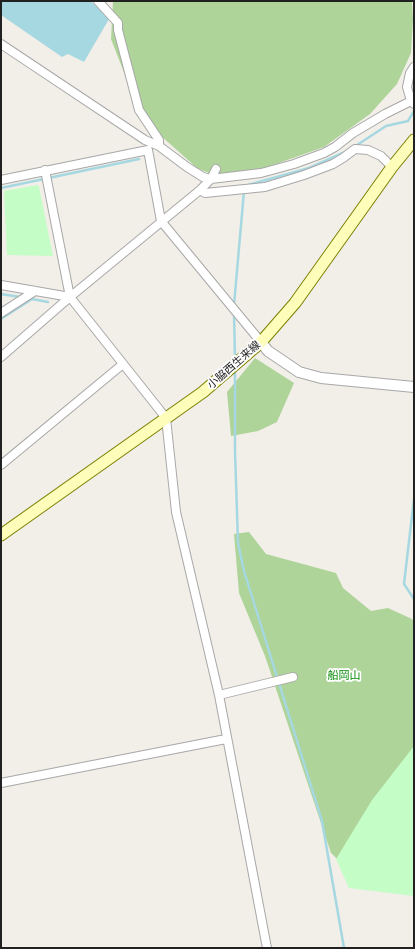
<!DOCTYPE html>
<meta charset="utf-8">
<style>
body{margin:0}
#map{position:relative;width:415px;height:949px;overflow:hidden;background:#f2eee8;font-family:Inter,sans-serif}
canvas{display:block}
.frame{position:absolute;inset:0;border:2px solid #212121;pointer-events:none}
</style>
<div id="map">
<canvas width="415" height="949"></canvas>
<div class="frame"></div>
</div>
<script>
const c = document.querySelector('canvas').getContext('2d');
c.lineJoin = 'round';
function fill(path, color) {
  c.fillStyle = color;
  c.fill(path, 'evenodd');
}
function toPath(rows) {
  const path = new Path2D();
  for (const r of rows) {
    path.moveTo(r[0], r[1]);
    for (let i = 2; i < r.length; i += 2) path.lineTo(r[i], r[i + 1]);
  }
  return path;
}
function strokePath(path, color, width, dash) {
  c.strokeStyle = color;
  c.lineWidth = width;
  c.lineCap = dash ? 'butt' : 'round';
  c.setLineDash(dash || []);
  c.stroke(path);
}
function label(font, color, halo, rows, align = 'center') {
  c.font = font + ' Inter,"Noto Sans JP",sans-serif';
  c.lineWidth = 3.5;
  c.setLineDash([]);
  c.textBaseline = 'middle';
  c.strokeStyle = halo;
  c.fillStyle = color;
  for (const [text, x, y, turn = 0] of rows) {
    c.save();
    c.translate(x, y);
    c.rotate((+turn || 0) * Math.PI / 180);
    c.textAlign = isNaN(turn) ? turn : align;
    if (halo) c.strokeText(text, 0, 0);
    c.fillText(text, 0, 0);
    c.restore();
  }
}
const forest = toPath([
 [113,1,412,1,413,19,411,53,397,84,370,114,324,147,228,181,197,168,142,119,111,39],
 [255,358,294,383,277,422,258,431,231,436,227,392],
 [249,532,266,554,336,573,343,588,371,611,388,608,412,619,414,622,414,888,356,877,331,853,265,656,239,593,234,534]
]);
const park = toPath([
 [37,185,39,187,53,256,7,255,4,191],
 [414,746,414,896,349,888,336,859,372,800]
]);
const water = toPath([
 [1,1,91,1,109,19,84,62,68,54,62,57,1,15]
]);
const stream = toPath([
 [414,90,414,94],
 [354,147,386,126,408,121,414,111],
 [248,185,309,168,345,152],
 [1,188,139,159],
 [1,294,20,297],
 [234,305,244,191],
 [234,314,235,359],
 [1,319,32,299,48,302],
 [235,368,235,451,238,543,244,571,322,821,344,948],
 [414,499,404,584,414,599]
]);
const minor = toPath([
 [98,1,118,23,118,30,139,110,159,140,159,146],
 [1,44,145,140,159,146,187,167,203,177,211,179,261,173,294,164,324,153,335,147,353,133,385,114,411,101],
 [414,67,410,73,407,87,411,101,414,104],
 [45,170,70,297,166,418,176,512,219,695,267,948],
 [1,180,148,150,161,221,261,342],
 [200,190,205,193,265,187,304,175,333,164,343,158,355,149,368,150,381,156,392,167],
 [1,285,70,297],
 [1,313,35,291],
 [1,357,70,297,200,190,211,179,216,169],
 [1,465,123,364],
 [219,695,293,677],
 [1,783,226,739]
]);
const tertiary = toPath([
 [261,342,268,351,299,372,321,378,414,387]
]);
const secondary = toPath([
 [1,535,203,392,261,342,295,303,392,167,414,140]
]);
const streetNames = [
 ["小脇西生来線",234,365,-41]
];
const parkNames = [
 ["船岡山",344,676]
];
fill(forest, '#aed49a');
fill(park, '#c4fdc5');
fill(water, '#a6d8e2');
strokePath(stream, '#a6d8e2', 2.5);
strokePath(minor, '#a8a8a8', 10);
strokePath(tertiary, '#a8a8a8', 12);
strokePath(secondary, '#7a8100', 13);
strokePath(minor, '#fff', 8);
strokePath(tertiary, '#fff', 10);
strokePath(secondary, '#fefdba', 11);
label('11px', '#212121', '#fff', streetNames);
label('11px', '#058a08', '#fff', parkNames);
</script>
